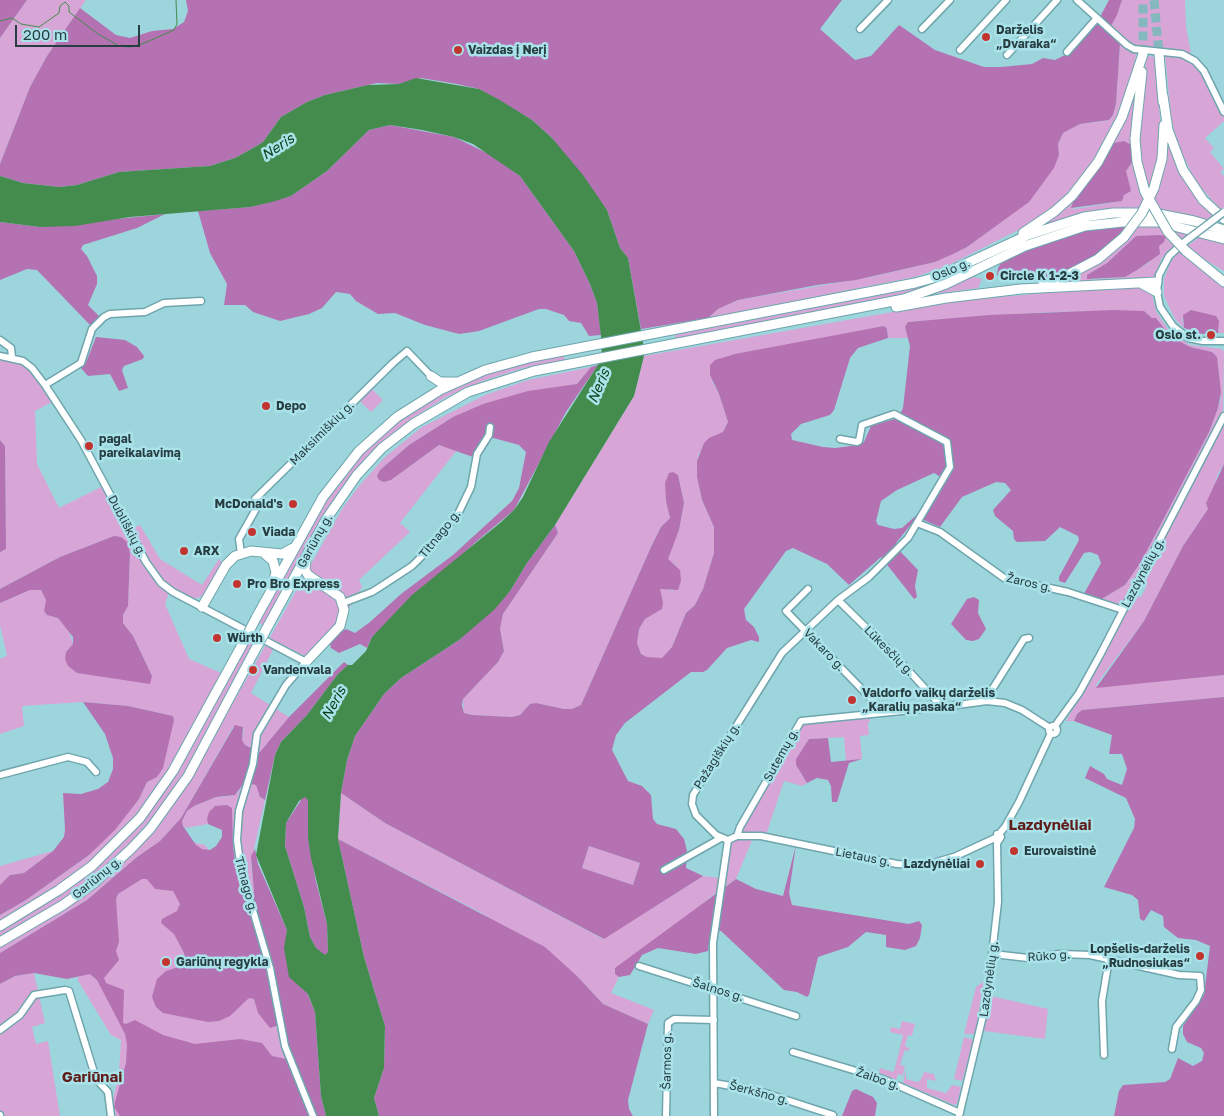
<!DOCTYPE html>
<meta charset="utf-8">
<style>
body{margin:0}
#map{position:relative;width:1224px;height:1116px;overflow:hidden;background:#9dd5dd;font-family:"Golos Text",sans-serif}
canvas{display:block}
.scale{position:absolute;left:15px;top:25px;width:125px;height:22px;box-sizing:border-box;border:2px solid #263d41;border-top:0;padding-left:6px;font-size:15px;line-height:18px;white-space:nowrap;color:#263d41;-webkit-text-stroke:4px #aae2ea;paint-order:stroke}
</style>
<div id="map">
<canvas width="1224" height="1116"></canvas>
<div class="scale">200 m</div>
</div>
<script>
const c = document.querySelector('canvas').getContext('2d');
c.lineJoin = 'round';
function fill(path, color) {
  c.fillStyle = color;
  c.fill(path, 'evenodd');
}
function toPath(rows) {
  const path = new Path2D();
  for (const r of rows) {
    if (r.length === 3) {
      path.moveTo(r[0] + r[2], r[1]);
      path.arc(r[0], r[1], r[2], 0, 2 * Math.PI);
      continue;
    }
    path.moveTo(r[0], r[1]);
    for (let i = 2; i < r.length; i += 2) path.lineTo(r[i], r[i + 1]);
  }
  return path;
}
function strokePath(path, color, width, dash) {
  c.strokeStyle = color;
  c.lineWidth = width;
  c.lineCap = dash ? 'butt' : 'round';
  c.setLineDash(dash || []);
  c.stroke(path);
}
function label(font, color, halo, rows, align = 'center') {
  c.font = font + ' "Golos Text",sans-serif';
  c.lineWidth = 5;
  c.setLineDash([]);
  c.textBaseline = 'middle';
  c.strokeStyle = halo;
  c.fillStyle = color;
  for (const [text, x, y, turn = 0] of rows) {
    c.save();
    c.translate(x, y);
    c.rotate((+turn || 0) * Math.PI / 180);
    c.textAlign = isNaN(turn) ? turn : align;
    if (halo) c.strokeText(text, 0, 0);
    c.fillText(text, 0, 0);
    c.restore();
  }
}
const green = toPath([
 [27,0,86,0,47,56,30,87,0,164,0,38],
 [1122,0,1185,0,1186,26,1191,54,1182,51,1137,45,1126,41,1111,26,1117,15],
 [1120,43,1137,52,1130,82,1120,112,1093,162,1064,197,1040,219,947,266,915,277,708,318,718,309,738,300,871,277,935,262,967,247,979,238,1059,155,1058,144,1063,133,1080,124,1099,122,1109,120,1113,115,1116,104],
 [1165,54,1182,56,1194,63,1203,74,1224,117,1224,121,1205,138,1214,148,1210,152,1224,169,1220,172,1224,176,1224,207,1221,210,1196,182,1177,143,1171,117],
 [1147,56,1155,57,1161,131,1159,155,1149,191,1139,150,1139,111],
 [1137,89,1131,145,1114,143,1125,121],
 [1166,135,1213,215,1206,220,1149,208,1128,208,1076,215,1044,225,1075,196,1071,208,1075,209,1122,201,1126,171,1133,161,1152,200],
 [1138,225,1160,226,1191,232,1161,259,1154,281,1058,284,1095,266,1118,247],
 [1136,236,1150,262,1125,277,1091,280,1087,275,1107,263],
 [1202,235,1224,242,1224,271,1202,258,1197,266,1215,277,1224,287,1224,333,1218,333,1219,328,1182,318,1184,328,1175,319,1164,296,1164,279,1171,261,1178,253],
 [952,275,949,279,908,294,677,340,675,337,675,335,680,334,912,289],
 [973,277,982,279,978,288,933,294],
 [1115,287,1143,288,1151,291,1156,311,1169,331,1190,345,1222,349,1224,352,1223,412,1146,563,1132,582,1130,593,1123,605,1100,600,1125,585,1141,562,1209,432,1218,408,1221,399,1212,352,1190,347,1170,336,1156,318,1152,318,1144,311,1048,312,908,322,906,330,909,338,888,338,887,329,884,326,712,381,719,394,728,422,723,432,699,453,697,461,697,477,702,500,714,527,714,553,703,589,695,605,686,613,672,647,662,659,647,657,641,654,637,643,639,629,645,619,663,602,660,589,664,588,673,591,676,565,669,562,667,555,679,530,684,503,678,475,666,501,670,518,661,527,651,547,581,705,572,709,564,709,536,703,530,704,520,715,512,717,473,715,464,713,463,699,498,662,504,651,500,629,503,614,558,533,555,525,634,396,644,356,955,301],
 [563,355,565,360,523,368,482,381,446,397,414,417,383,441,345,483,322,518,263,626,259,622,312,521,352,465,378,438,412,411,446,391,479,376,521,363],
 [0,359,15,362,29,369,52,402,35,411,37,464,59,508,103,486,148,571,169,592,165,604,189,659,221,673,173,763,156,791,128,827,87,864,59,885,0,921,0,915,26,900,89,855,139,799,147,782,150,781,174,720,173,716,128,706,83,702,22,706,24,726,0,734,0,659,7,656,0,625,0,603,30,590,41,590,46,600,47,615,58,618,68,629,73,644,66,652,152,676,133,636,123,623,123,615,128,606,130,553,127,542,114,536,60,557,0,589,0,552,6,549,5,446,0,440],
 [591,367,577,384,453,417,409,445,380,470,384,482,391,480,439,445,457,450,400,523,410,532,359,580,362,587,340,623,307,657,277,642,251,693,289,717,260,752,245,745,242,740,244,729,233,727,181,818,160,841,137,857,87,900,0,953,0,947,61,912,96,887,134,853,157,827,187,785,342,509,359,486,385,457,422,427,485,395,528,380],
 [371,388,383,400,371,412,359,400],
 [1224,425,1224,464,1218,473,1208,509,1183,546,1144,621,1095,686,1224,675,1224,697,1082,710,1077,714,1074,721,1066,721,1119,622,1136,596,1141,597,1146,587,1141,584,1146,573],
 [140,525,160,559,202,585,219,559,221,561,222,565,205,594,198,598,191,598,174,590,160,579,131,529],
 [252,637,255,639,183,775,159,810,121,853,88,882,50,908,0,937,0,930,71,887,98,866,147,817,188,755],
 [870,717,870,721,868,723,869,735,860,736,862,759,846,761,844,737,809,739,796,765,807,783,802,786,784,781,766,835,755,833,736,879,721,889,727,848,781,757,785,758,788,751,787,748,801,723],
 [244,783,257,785,260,797,265,800,251,862,254,892,246,897,236,867,232,828,207,819,208,824,186,828,183,826,182,821,187,811,194,806,216,797,232,796,238,793],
 [341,793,385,823,603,939,703,876,719,878,718,891,615,974,619,977,611,993,654,1010,648,1024,603,1004,577,976,480,912,338,839],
 [187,841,205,845,213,856,270,1028,276,1026,286,1059,281,1058,305,1116,116,1116,112,1104,119,1072,121,1040,111,1035,77,979,86,967,110,900],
 [589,846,640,863,633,885,582,868],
 [53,851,24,873,14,874,0,885,0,866],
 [34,973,45,1023,32,1027,36,1044,48,1041,60,1116,0,1116,0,984,15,976],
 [984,981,975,1034,964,1034,976,987],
 [991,996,1048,1009,1045,1039,984,1031],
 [902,1021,915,1024,912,1036,908,1035,905,1046,909,1048,909,1051,905,1050,900,1065,905,1066,902,1078,902,1075,898,1074,896,1080,879,1073,880,1068,893,1072,895,1068,903,1035,890,1032,891,1027,900,1029],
 [964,1037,974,1040,962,1081,954,1079],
 [906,1069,906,1079,917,1082,920,1081,924,1072,934,1074,936,1081,927,1079,927,1088,946,1093,952,1085,961,1087,957,1104,954,1105,903,1083]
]);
const forest = toPath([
 [0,0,27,0,0,38],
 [186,0,842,0,820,29,855,60,871,56,899,25,935,50,984,67,1001,67,1032,64,1043,58,1055,60,1063,56,1070,53,1097,22,1120,43,1116,104,1113,115,1109,120,1080,124,1063,133,1058,144,1059,155,1054,168,1029,202,967,247,953,254,935,262,856,280,817,285,738,300,718,309,708,318,641,329,628,258,620,248,607,210,552,138,532,120,479,89,457,84,421,78,399,84,377,83,325,95,307,102,281,117,263,142,255,147,235,158,210,166,119,172,77,185,59,187,23,183,0,176,0,164,30,87,47,56,80,8,116,35,130,38,152,31,173,29,184,22,188,11],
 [1109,0,1122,0,1117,15,1111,26,1100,17],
 [390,125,454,137,493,156,520,176,574,251,590,284,597,303,601,335,589,336,581,323,569,321,564,315,546,309,539,309,479,331,459,334,425,325,395,313,378,314,356,301,350,294,336,292,322,308,309,314,280,321,253,312,245,305,224,305,227,284,210,253,198,211,250,207,291,196,327,171,369,130],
 [1124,141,1131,145,1133,161,1126,171,1131,191,1124,195,1122,201,1071,208,1075,196,1099,167,1114,143],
 [165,214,137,228,83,245,81,249,87,256,97,276,97,284,88,305,99,316,99,319,91,326,37,270,27,269,0,280,0,222,40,227],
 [1123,225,1125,228,1107,247,1070,271,1041,280,1003,281,997,275,998,268,1001,263,1054,238,1091,229],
 [1159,235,1166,236,1164,242,1159,246,1160,254,1137,270,1125,277,1087,279,1087,275,1107,263,1136,236],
 [1113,310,1144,311,1152,318,1156,318,1170,336,1190,347,1212,352,1217,357,1221,392,1218,408,1209,432,1141,562,1125,585,1100,600,1085,596,1085,592,1101,563,1098,555,1090,552,1084,553,1065,583,1059,581,1059,577,1079,540,1078,536,1060,527,1045,541,1017,542,1014,539,1013,531,995,516,993,510,1011,490,1005,483,996,482,962,497,940,527,917,517,896,543,896,547,918,570,915,586,917,597,914,599,881,557,849,585,827,564,793,548,786,551,744,609,746,620,754,627,759,637,759,642,751,640,727,648,707,670,703,672,691,672,625,723,616,735,612,750,628,781,642,786,651,795,653,819,657,824,676,829,684,839,687,851,686,868,703,876,604,939,385,823,341,793,347,760,355,736,384,694,401,678,459,640,510,591,527,563,555,525,558,533,503,614,500,629,504,651,498,662,463,699,462,705,464,713,472,715,512,717,520,715,530,704,536,703,564,709,572,709,581,705,651,547,661,527,670,518,666,501,665,483,669,473,673,472,678,475,684,503,679,530,668,559,680,570,681,581,678,590,660,589,663,602,662,609,645,619,639,629,637,643,641,654,647,657,662,658,672,647,686,613,695,605,703,589,714,553,714,527,702,500,697,477,697,461,704,443,709,438,723,432,728,422,719,394,710,375,710,365,715,360,735,354,884,326,887,329,888,338,858,348,850,358,834,410,830,415,801,424,791,434,792,440,823,447,835,448,859,445,864,442,871,426,898,418,903,408,910,346,905,327,908,322,989,315],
 [934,473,942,478,920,512,902,528,894,529,878,525,876,521,881,501,897,490],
 [589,846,640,863,633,885,582,868],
 [1191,310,1216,316,1219,321,1218,333,1202,334,1184,328,1183,315],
 [96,337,125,340,137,347,144,356,143,359,124,366,122,370,128,388,119,391,110,374,88,376,81,368,87,360],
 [598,365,566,412,514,510,477,541,372,637,367,648,360,644,339,653,331,648,330,644,336,635,346,629,355,633,370,622,401,594,453,555,512,501,519,488,526,452,519,445,486,436,473,457,439,445,391,480,384,482,379,480,377,476,380,470,409,445,453,417,483,404,528,391,577,384,591,367],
 [0,440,5,446,6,549,0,552],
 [1224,464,1224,675,1096,688,1144,621,1183,546,1208,509,1206,503],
 [114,536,121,537,127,542,130,553,128,606,123,615,123,623,133,636,152,676,150,684,77,673,68,666,65,659,66,652,73,644,73,637,58,618,47,615,44,611,46,600,41,590,30,590,0,603,0,589,60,557],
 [974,597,979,600,978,613,986,629,979,639,973,641,966,640,951,624,967,599],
 [344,662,348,665,338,674,307,715,281,742,275,755,265,800,260,797,256,785,244,783,235,795,216,797,194,806,187,811,182,821,183,826,196,845,202,849,210,850,216,846,222,837,222,830,208,824,207,819,209,812,215,806,227,805,232,808,233,846,236,867,246,897,254,892,251,856,255,849,258,864,287,930,286,940,315,1012,321,1096,326,1116,317,1116,291,1056,283,1024,270,1028,258,1013,254,999,249,998,230,1016,219,1021,208,1022,163,1013,156,1007,152,997,157,979,166,971,182,966,185,961,184,953,174,934,161,923,162,919,177,911,180,904,173,891,155,889,147,879,142,879,118,894,116,899,119,942,116,951,119,960,104,978,106,983,124,990,123,1023,126,1024,135,1020,163,1035,195,1044,240,1039,262,1043,272,1056,286,1059,310,1116,120,1116,114,1107,115,1102,126,1063,127,1045,125,1034,97,980,90,974,67,979,34,973,15,976,0,984,0,953,87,900,137,857,160,841,181,818,235,725,243,727,242,740,245,745,260,752,289,717],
 [1224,697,1224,1116,1114,1116,1119,1091,1123,1085,1165,1082,1170,1079,1178,1058,1193,1066,1202,1061,1204,1053,1201,1048,1187,1042,1183,1034,1183,1026,1204,995,1210,946,1196,940,1178,938,1164,927,1163,916,1151,910,1144,921,1140,919,1138,900,1132,895,1104,887,1134,828,1135,819,1126,798,1085,778,1090,766,1104,774,1107,779,1122,785,1127,769,1122,754,1109,754,1112,735,1074,721,1077,714,1082,710],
 [83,702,128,706,173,716,174,720,163,768,157,777,147,782,139,799,115,830,89,855,26,900,0,915,0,885,10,875,24,873,53,851,64,837,65,830,63,793,81,794,98,789,108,782,113,769,113,758,105,734],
 [828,738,831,762,862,759,849,763,837,802,832,802,831,786,828,780,817,778,807,783,796,765,796,759,809,739],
 [303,797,308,797,308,838,316,882,327,924,328,952,325,956,316,948,310,937,304,907,285,846,286,823],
 [338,839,545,947,577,976,603,1004,648,1024,628,1100,629,1109,633,1116,379,1116,374,1098,384,1068,385,1026,364,957],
 [796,845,789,893,792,905,909,924,919,921,922,925,920,938,916,946,905,950,886,947,886,935,866,932,848,947,818,957,809,995,807,997,797,992,784,990,721,931,711,929,708,951,696,954,658,948,642,955,630,975,619,977,615,974,615,968,736,879,756,889,783,896],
 [856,1089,873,1097,877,1103,875,1116,842,1116,852,1091]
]);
const water = toPath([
 [416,78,479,89,498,99,532,120,552,138,583,175,607,210,620,248,628,258,643,342,644,356,634,396,555,525,527,563,510,591,495,609,459,640,401,678,384,694,355,736,347,760,341,793,338,839,364,957,385,1026,384,1068,374,1098,379,1116,326,1116,321,1096,315,1012,308,994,289,977,284,948,287,930,256,855,275,755,281,742,307,715,338,674,348,665,352,665,366,651,372,637,412,595,500,523,514,510,523,497,549,442,601,360,602,345,597,303,590,284,574,251,520,176,473,144,454,137,422,130,390,125,369,130,327,171,291,196,272,202,250,207,130,217,75,226,40,227,0,222,0,176,23,183,59,187,77,185,119,172,210,166,235,158,255,147,263,142,281,117,307,102,325,95,368,85,399,84],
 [305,797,308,800,308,838,311,858,327,924,328,952,325,955,316,948,310,937,304,907,285,846,286,823,299,801]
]);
const stream = toPath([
 [0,21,12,18,21,24,39,27,59,13,60,6,65,2,69,6,69,12,98,34,119,46,129,47,142,44,174,30,177,24,176,0]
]);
const highwayTunnel = toPath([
 [1154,0,1159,54],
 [1143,54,1143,0]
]);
const minor = toPath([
 [1077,0,1127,45,1134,49,1182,54,1195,61,1204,71,1224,112],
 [860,29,888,0],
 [922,29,950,0],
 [960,50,1006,0],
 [1067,52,1097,18],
 [1007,55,1057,0],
 [1183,243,1169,256,1159,275,1157,292,1160,307,1173,326,1188,338,1203,341,1224,341],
 [0,340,11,348,12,357],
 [0,356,23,361,32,368,45,385,81,440,146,562,161,583,173,592,306,662,286,685,257,734,253,764,239,811,237,840,241,870,270,968,285,1046,313,1116],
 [45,385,81,363,92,329,104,317,110,314,145,312,164,303,201,301],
 [917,523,940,532,1004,578,1068,592,1123,610],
 [241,553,239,539,256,509,254,505,255,499,393,363,407,351,431,376],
 [808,589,786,611,880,708,882,713],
 [838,600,897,658,942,707,987,701,1005,703,1022,710,1050,728],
 [343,603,372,592,383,585,412,566,433,545,459,512,471,487,477,454,489,435,490,427],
 [987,701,988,696,1024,639,1029,638],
 [1055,726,1079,693,1100,655,1224,416],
 [1053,730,4],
 [0,775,68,757,87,762,96,772],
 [997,834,999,834,1005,827,1019,802,1051,733],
 [737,836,740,827,801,721,942,707],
 [728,840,716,835,696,815,692,804,693,795,782,653,838,600,869,577,908,538,950,467,947,442,894,414,862,425,859,441,857,442,840,439],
 [728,840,737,836,761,836,897,864,917,865,930,864,954,857,995,838],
 [664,870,721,838],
 [993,954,1028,958,1060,954,1090,955,1179,975,1200,976,1201,990,1196,1001,1176,1027,1172,1049],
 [639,966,796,1016],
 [0,1030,20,1015,34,995,65,990,69,991,96,1079,108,1092,111,1116],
 [793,1052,883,1079,960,1113],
 [1104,1055,1102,1001,1109,959],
 [714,1083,759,1091,833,1115],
 [0,1115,0,1116],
 [666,1116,668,1023,674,1019,714,1020],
 [714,1116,713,943,728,840],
 [959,1116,987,999,998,902,997,843,1001,837,999,834]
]);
const highway = toPath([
 [1159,54,1163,102],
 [1163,96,1168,130,1183,170,1203,200,1224,219],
 [1135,139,1142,72],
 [1154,188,1162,159,1164,125],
 [1023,233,1054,212,1072,196,1098,162,1122,117,1143,54],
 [1186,251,1224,282],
 [1043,284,1060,279,1098,259,1124,237],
 [1142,284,1157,292],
 [896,307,946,298,1021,289,1157,282],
 [431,376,440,382,455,382],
 [265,554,273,561,276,572,274,580],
 [306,559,305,570,308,575,340,597,344,610,340,626,306,662],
 [202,607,226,565,235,556,251,551,282,554,293,548],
 [256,618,323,497,359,451,397,417,440,390,485,370,532,357,915,283,937,277,1028,235,1084,217,1113,213,1154,213,1194,221,1224,230],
 [268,626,327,518,357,475,382,448,413,424,468,392,534,371,904,299,946,284,1025,246,1085,226,1123,222,1158,222,1224,239],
 [0,926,59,890,92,866,140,818,173,771,242,645],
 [0,942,63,905,94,883,131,849,150,829,188,776,254,652]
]);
const minorBridge = toPath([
 [1183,243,1224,212]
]);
const highwayBridge = toPath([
 [1135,139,1137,162,1145,192,1168,232,1186,251],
 [1124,237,1142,213,1154,188],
 [242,645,256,618],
 [254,652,268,626]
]);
const markers = [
 [986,37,5,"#c33430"],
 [458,50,5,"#c33430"],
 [990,276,5,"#c33430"],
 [1211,335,5,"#c33430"],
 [266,406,5,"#c33430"],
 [89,446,5,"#c33430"],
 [293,504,5,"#c33430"],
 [252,532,5,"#c33430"],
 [184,551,5,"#c33430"],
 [237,584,5,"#c33430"],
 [217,638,5,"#c33430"],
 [253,670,5,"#c33430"],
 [852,700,5,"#c33430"],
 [1014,851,5,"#c33430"],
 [980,864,5,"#c33430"],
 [1200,956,5,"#c33430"],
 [166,962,5,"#c33430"]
];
const poiNames = [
 ["Darželis",996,30],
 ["„Dvaraka“",996,44],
 ["Vaizdas į Nerį",468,50],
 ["Circle K 1-2-3",1000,276],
 ["Oslo st.",1201,335,"right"],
 ["Depo",276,406],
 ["pagal",99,439],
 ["pareikalavimą",99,453],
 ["McDonald's",283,504,"right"],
 ["Viada",262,532],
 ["ARX",194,551],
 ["Pro Bro Express",247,584],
 ["Würth",227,638],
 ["Vandenvala",263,670],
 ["Valdorfo vaikų darželis",862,693],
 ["„Karalių pasaka“",862,707],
 ["Eurovaistinė",1024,851],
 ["Lazdynėliai",970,864,"right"],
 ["Lopšelis-darželis",1190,949,"right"],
 ["„Rudnosiukas“",1190,963,"right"],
 ["Gariūnų regykla",176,962]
];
const streetNames = [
 ["Oslo g.",951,270,-23],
 ["Maksimiškių g.",322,433,-45],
 ["Dubliškių g.",127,526,62],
 ["Titnago g.",440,534,-51],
 ["Gariūnų g.",315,541,-61],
 ["Lazdynėlių g.",1143,573,-62],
 ["Žaros g.",1029,583,13],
 ["Vakaro g.",824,650,46],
 ["Lūkesčių g.",889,651,45],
 ["Sutemų g.",781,755,-61],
 ["Pažagiškių g.",717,756,-58],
 ["Lietaus g.",863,857,11],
 ["Gariūnų g.",97,878,-39],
 ["Titnago g.",246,885,75],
 ["Rūko g.",1049,956,-4],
 ["Lazdynėlių g.",989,979,-82],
 ["Šalnos g.",718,990,17],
 ["Šarmos g.",667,1061,-89],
 ["Žaibo g.",878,1079,19],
 ["Šerkšno g.",759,1093,15]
];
const waterNames = [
 ["Neris",278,147,-33],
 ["Neris",599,386,-67],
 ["Neris",334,703,-61]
];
const quarterNames = [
 ["Lazdynėliai",1050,825],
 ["Gariūnai",92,1077]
];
fill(green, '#d7a6d6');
fill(forest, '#b472b3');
fill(water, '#438c4d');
strokePath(stream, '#438c4d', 1);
strokePath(highwayTunnel, '#85b7be', 9, [9, 4.5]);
strokePath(minor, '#6fa5ad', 9);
strokePath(highway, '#6fa5ad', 11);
strokePath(minor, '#fff', 6);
strokePath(highway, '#fff', 9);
strokePath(minorBridge, '#6fa5ad', 9, []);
strokePath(highwayBridge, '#6fa5ad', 11, []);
strokePath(minorBridge, '#fff', 6);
strokePath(highwayBridge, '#fff', 9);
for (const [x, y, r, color] of markers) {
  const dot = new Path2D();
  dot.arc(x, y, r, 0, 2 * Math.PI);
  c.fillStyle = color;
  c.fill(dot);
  strokePath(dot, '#aae2ea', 2);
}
label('bold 12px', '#263d41', '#aae2ea', poiNames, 'left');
label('12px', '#263d41', '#aae2ea', streetNames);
label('italic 14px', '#073f15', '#aae2ea', waterNames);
label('bold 15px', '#601c18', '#aae2ea', quarterNames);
</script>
